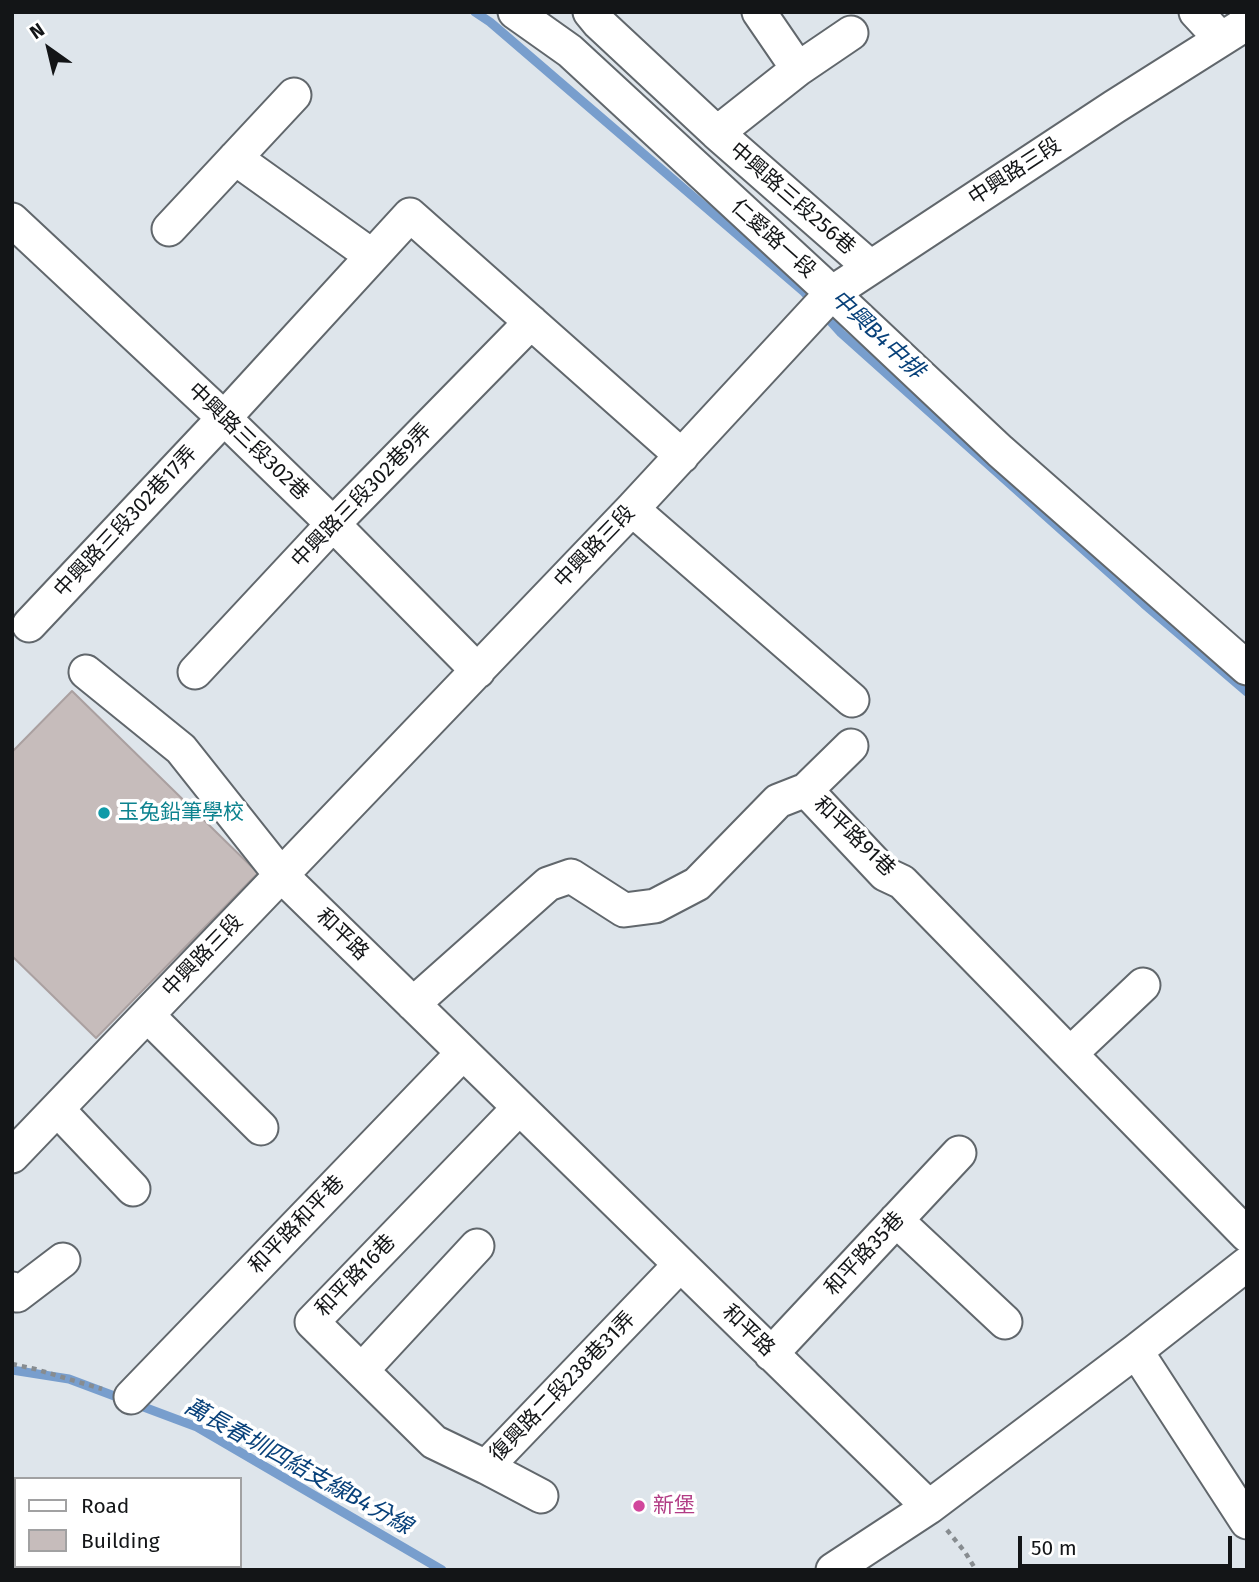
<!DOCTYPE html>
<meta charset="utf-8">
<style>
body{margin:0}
#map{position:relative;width:1259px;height:1582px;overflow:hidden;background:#dee5eb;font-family:"Fira Sans",sans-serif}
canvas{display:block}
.frame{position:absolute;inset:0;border:14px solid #131517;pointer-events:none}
.legend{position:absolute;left:14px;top:1477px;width:228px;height:91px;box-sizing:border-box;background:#fff;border:2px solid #a1a1a2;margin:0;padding:9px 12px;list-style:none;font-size:21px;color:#131517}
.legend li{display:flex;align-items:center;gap:14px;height:35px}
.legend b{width:35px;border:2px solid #a1a1a2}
.north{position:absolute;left:14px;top:14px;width:70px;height:70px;-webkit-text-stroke:5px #fff;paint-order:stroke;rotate:326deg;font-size:19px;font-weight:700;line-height:28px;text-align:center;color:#131517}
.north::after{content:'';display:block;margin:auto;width:24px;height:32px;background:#131517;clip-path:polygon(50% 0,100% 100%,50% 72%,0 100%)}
.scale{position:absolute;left:1018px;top:1536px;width:214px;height:32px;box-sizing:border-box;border:4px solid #131517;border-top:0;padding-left:9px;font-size:21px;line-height:24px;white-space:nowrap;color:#131517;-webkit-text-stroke:5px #fff;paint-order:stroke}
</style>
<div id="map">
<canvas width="1259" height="1582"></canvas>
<div class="frame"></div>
<ul class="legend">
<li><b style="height:9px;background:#fff"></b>Road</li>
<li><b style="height:19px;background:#c6bcbb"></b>Building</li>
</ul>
<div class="north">N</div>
<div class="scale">50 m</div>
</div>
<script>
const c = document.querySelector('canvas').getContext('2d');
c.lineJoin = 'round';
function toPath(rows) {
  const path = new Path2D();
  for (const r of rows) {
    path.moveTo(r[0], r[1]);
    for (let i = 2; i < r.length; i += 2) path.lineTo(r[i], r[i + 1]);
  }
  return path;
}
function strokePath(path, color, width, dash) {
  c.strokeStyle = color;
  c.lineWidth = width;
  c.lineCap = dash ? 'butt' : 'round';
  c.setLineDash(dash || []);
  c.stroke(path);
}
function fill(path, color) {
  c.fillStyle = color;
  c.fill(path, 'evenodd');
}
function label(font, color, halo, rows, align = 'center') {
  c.font = font + ' "Fira Sans","Noto Sans TC",sans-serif';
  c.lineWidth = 7;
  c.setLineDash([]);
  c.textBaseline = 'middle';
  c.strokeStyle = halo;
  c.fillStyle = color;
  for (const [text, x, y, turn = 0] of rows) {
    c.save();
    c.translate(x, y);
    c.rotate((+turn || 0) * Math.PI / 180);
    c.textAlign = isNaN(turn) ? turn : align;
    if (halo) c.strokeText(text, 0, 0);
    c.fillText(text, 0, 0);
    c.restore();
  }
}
const stream = toPath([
 [475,12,490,22,803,291,814,303],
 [823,313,841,333,1144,604,1247,692],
 [12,1370,69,1379,197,1427,442,1570]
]);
const building = toPath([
 [72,691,258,873,96,1038,12,956,12,752,72,691]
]);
const path = toPath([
 [12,1364,35,1369,102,1389],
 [947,1530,965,1552,976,1570]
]);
const minor = toPath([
 [515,12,570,51,832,293,1000,451,1247,668],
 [590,12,599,23,717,133],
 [759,12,798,69,717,133,870,267],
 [1196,12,1221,39],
 [798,69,851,33],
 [235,158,372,256],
 [12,220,224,418,333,524,478,671],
 [169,229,294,95],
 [632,509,852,700],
 [29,625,224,418,410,215,682,456],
 [86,672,181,749,281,875,929,1507],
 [195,672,333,524,531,322],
 [806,790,851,746],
 [413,1004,548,884,571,876,624,910,655,906,697,884,778,801,806,790,885,874,902,882,1247,1235],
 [147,1015,261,1128],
 [1071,1053,1143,985],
 [519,1108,312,1322,434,1442,486,1467,680,1265],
 [57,1109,133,1189],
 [12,1156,632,509,832,293,1114,107,1247,23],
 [896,1220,1005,1322],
 [12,1289,17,1295,63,1260],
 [1136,1351,1247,1522],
 [771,1354,959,1153],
 [362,1370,477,1246],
 [131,1397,463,1053],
 [486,1467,541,1496],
 [833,1570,929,1507,1136,1351,1247,1264]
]);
const major = toPath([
 [12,1527,16,1529],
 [80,1566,86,1570]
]);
const markers = [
 [104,813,7,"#0f9aa8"],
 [639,1506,7,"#d1479c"]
];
const streetNames = [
 ["中興路三段",1015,172,-33],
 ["中興路三段256巷",792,199,41],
 ["仁愛路一段",773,239,42],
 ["中興路三段302巷",248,442,44],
 ["中興路三段302巷9弄",362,496,-46],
 ["中興路三段302巷17弄",126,522,-47],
 ["中興路三段",595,547,-46],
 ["和平路91巷",854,837,44],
 ["和平路",342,935,44],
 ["中興路三段",203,956,-46],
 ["和平路和平巷",297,1225,-46],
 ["和平路35巷",865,1254,-47],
 ["和平路16巷",356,1276,-46],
 ["和平路",748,1331,44],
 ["復興路二段238巷31弄",563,1387,-46]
];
const cultureNames = [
 ["玉兔鉛筆學校",118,813]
];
const hotelNames = [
 ["新堡",653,1506]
];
const waterNames = [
 ["中興B4中排",877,335,43],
 ["萬長春圳四結支線B4分線",298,1467,29]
];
strokePath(stream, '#789ecd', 9);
fill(building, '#c6bcbb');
strokePath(building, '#aaa0a0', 2);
strokePath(minor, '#61676c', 37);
strokePath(major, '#61676c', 42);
strokePath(path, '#878c90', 4.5, [5, 5]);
strokePath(minor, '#fff', 33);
strokePath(major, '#fff', 38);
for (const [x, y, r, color] of markers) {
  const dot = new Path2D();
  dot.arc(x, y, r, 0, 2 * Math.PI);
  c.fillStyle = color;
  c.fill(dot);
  strokePath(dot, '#fff', 2.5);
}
label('21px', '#131517', '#fff', streetNames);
label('21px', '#0d838f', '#fff', cultureNames, 'left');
label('21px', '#b23c85', '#fff', hotelNames, 'left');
label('italic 23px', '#08417a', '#fff', waterNames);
</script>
